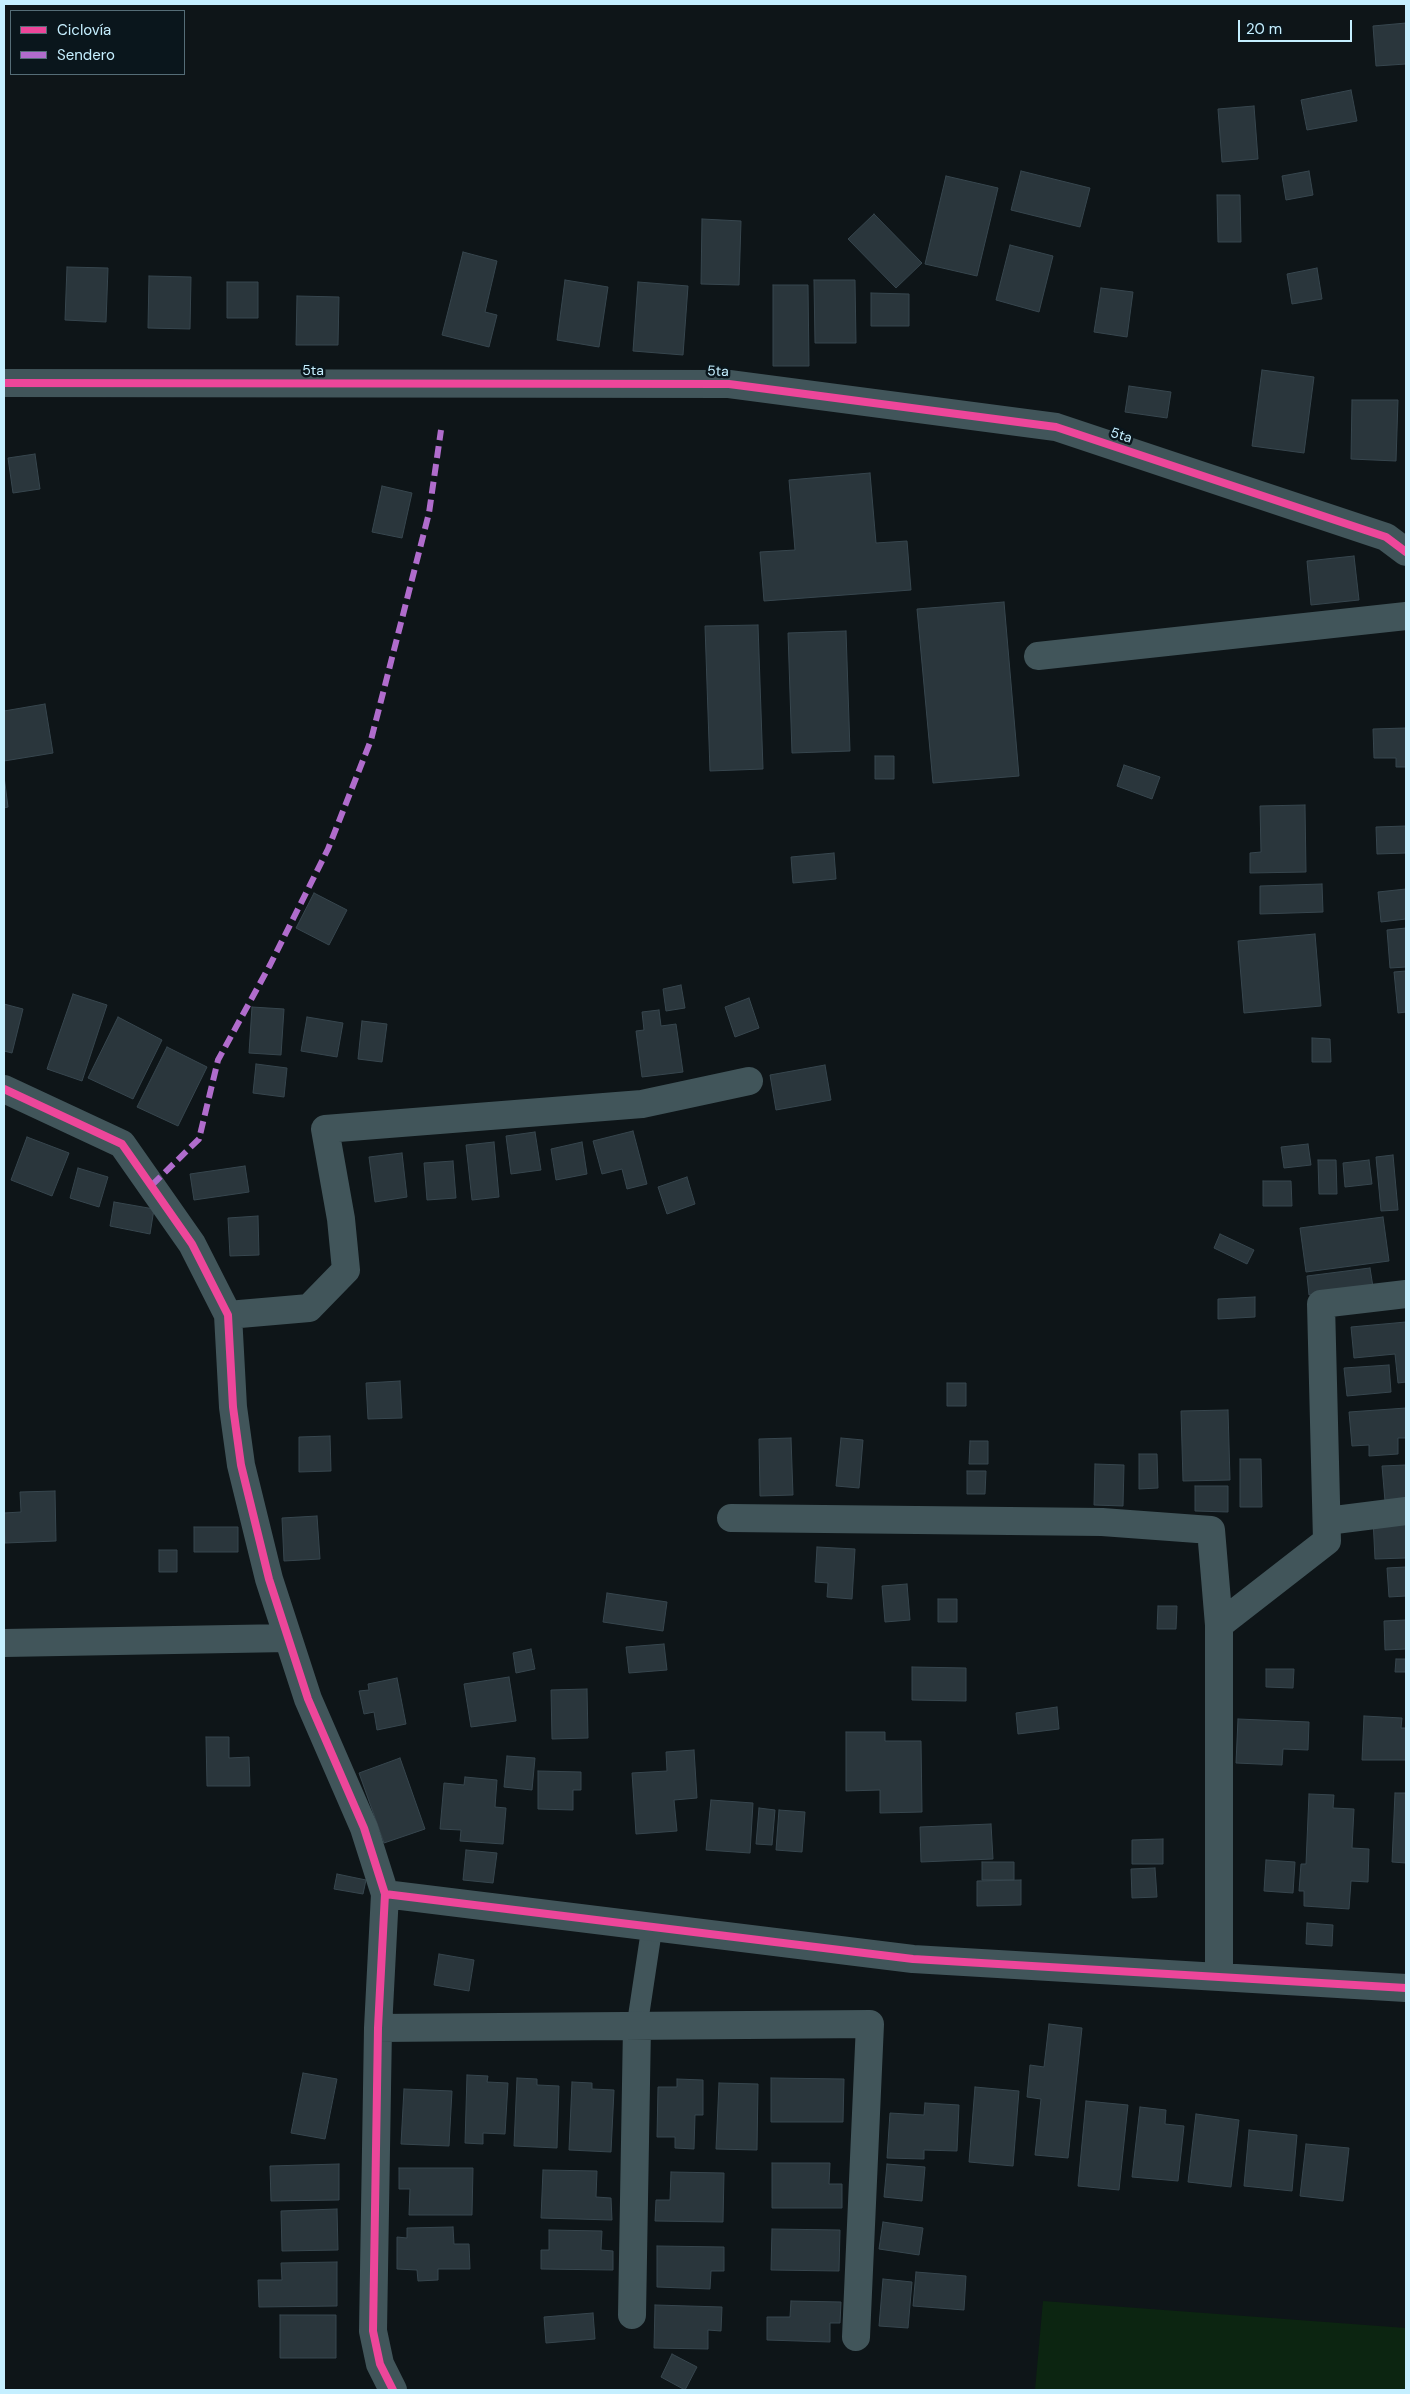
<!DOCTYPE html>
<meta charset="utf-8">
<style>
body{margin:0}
#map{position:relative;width:1410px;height:2394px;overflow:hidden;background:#0e1518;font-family:"DM Sans",sans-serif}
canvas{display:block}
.frame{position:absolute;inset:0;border:5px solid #c5efff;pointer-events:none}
.legend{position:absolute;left:10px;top:10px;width:175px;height:65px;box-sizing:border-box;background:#0a161c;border:1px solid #556d77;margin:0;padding:6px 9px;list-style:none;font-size:15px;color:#c5efff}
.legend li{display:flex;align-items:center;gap:10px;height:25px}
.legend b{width:25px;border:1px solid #556d77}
.scale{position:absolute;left:1238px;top:20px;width:114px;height:22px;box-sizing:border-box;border:2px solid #c5efff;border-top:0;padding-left:6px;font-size:15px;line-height:18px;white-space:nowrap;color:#c5efff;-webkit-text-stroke:4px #0a161c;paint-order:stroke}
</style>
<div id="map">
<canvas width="1410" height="2394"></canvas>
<div class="frame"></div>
<ul class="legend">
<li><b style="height:6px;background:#ed469a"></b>Ciclovía</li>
<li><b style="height:6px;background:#b06ccc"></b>Sendero</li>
</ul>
<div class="scale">20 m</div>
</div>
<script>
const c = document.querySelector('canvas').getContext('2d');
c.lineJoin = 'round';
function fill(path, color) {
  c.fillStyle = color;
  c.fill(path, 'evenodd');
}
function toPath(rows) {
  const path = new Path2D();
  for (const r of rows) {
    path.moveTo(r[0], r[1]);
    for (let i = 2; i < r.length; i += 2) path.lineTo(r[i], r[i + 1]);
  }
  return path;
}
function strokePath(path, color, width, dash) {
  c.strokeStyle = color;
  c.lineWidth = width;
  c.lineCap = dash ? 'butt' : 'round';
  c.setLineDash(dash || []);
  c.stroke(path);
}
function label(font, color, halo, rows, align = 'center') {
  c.font = font + ' "DM Sans",sans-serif';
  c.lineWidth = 5;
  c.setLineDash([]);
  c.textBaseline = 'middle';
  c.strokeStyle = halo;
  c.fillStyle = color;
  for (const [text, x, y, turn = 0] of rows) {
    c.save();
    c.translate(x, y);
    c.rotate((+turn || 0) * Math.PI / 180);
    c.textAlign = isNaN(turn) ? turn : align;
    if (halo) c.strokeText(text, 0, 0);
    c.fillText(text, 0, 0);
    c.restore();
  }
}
const green = toPath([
 [1043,2301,1406,2328,1406,2390,1035,2390]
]);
const building = toPath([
 [1406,23,1406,64,1376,66,1373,26,1406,23],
 [1351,90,1357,121,1307,130,1301,100,1351,90],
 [1254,106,1258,159,1222,162,1218,109,1254,106],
 [1021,171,1090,188,1080,227,1011,210,1021,171],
 [1309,171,1313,195,1286,200,1282,176,1309,171],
 [946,176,998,188,977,276,925,264,946,176],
 [1217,195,1240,195,1241,242,1218,242,1217,195],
 [874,214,922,263,896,288,848,239,874,214],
 [702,219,741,221,739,285,701,284,702,219],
 [1010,245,1053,256,1039,312,996,300,1010,245],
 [463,252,497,261,485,312,497,315,489,347,442,335,463,252],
 [67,267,108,268,106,322,65,320,67,267],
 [1317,268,1322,299,1292,304,1287,274,1317,268],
 [149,276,191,277,190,329,148,328,149,276],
 [565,280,608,287,599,347,557,340,565,280],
 [814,280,855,280,856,343,815,343,814,280],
 [227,282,258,282,258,318,227,318,227,282],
 [638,282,688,286,683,355,633,351,638,282],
 [773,285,808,285,809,366,773,366,773,285],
 [1101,288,1133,292,1127,337,1094,332,1101,288],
 [871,293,909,294,909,326,871,326,871,293],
 [297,296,339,297,338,345,296,345,297,296],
 [1262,370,1314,377,1304,453,1252,446,1262,370],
 [1129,386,1171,392,1167,418,1125,412,1129,386],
 [1352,400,1398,400,1396,461,1351,459,1352,400],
 [35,454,40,489,13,493,8,458,35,454],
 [870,473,876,543,907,541,911,590,764,601,760,552,795,550,789,480,870,473],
 [382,486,412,493,402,538,372,532,382,486],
 [1354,556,1359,600,1311,605,1307,561,1354,556],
 [1004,602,1019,776,933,783,917,609,1004,602],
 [758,625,763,769,710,771,705,626,758,625],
 [846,631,850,751,792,753,788,633,846,631],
 [45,704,53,753,4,761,4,711,45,704],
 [1406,728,1406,767,1396,767,1396,758,1374,758,1373,729,1406,728],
 [875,756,894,756,894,779,875,779,875,756],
 [1124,765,1160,777,1152,799,1117,786,1124,765],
 [4,776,8,807,4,808,4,776],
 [1305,805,1306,872,1250,873,1250,853,1261,852,1260,806,1305,805],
 [1406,826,1406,853,1377,854,1376,827,1406,826],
 [834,853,836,879,793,883,791,857,834,853],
 [1322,884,1323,912,1260,914,1260,886,1322,884],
 [1406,889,1406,919,1381,922,1378,892,1406,889],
 [314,893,347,910,329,945,296,928,314,893],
 [1406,928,1406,967,1390,968,1387,930,1406,928],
 [1315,934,1321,1006,1244,1013,1238,941,1315,934],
 [1406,971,1406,1012,1398,1013,1394,972,1406,971],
 [681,985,685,1008,666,1011,663,989,681,985],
 [73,994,107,1005,82,1081,47,1069,73,994],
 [749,998,759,1028,735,1037,725,1007,749,998],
 [4,1004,23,1009,12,1053,4,1051,4,1004],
 [252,1007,284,1009,281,1055,249,1053,252,1007],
 [659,1010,661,1026,676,1024,683,1072,642,1077,636,1031,644,1030,642,1012,659,1010],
 [118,1017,162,1040,133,1099,88,1078,118,1017],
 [307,1017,343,1023,337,1057,301,1051,307,1017],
 [362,1021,387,1024,382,1062,358,1059,362,1021],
 [1312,1038,1330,1039,1331,1062,1312,1062,1312,1038],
 [167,1047,207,1067,178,1126,137,1107,167,1047],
 [256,1064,287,1068,284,1097,253,1093,256,1064],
 [825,1065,831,1100,776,1110,770,1075,825,1065],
 [633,1131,647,1184,627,1189,622,1169,602,1174,593,1141,633,1131],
 [535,1132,541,1170,511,1174,506,1136,535,1132],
 [27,1137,69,1153,52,1196,11,1180,27,1137],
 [494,1142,499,1197,472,1200,466,1145,494,1142],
 [582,1142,587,1174,556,1180,551,1149,582,1142],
 [1308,1144,1311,1165,1284,1168,1281,1147,1308,1144],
 [402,1153,407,1197,375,1202,369,1157,402,1153],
 [1393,1155,1398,1210,1381,1211,1376,1157,1393,1155],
 [1318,1160,1336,1160,1337,1194,1319,1194,1318,1160],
 [1369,1160,1372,1184,1345,1187,1343,1163,1369,1160],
 [453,1161,456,1198,427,1200,424,1163,453,1161],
 [245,1166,249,1192,194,1200,190,1174,245,1166],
 [78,1168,108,1177,99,1207,70,1198,78,1168],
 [687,1177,695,1204,667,1214,658,1187,687,1177],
 [1263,1181,1291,1181,1292,1206,1263,1206,1263,1181],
 [114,1202,154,1209,150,1234,110,1226,114,1202],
 [258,1216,259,1255,230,1256,228,1218,258,1216],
 [1383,1217,1389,1261,1306,1272,1300,1228,1383,1217],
 [1220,1234,1254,1250,1247,1264,1214,1248,1220,1234],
 [1370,1268,1373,1287,1309,1295,1307,1276,1370,1268],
 [1255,1297,1255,1317,1218,1319,1218,1299,1255,1297],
 [1406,1322,1406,1382,1398,1383,1395,1354,1354,1358,1351,1327,1406,1322],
 [1389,1365,1391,1392,1347,1396,1344,1368,1389,1365],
 [400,1381,402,1418,368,1419,366,1383,400,1381],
 [947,1383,966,1383,966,1406,947,1406,947,1383],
 [1406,1408,1406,1438,1398,1438,1398,1454,1369,1456,1369,1445,1352,1446,1349,1412,1406,1408],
 [1228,1410,1230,1480,1183,1481,1181,1411,1228,1410],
 [330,1436,331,1471,299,1472,299,1437,330,1436],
 [791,1438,793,1495,760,1496,759,1439,791,1438],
 [841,1438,863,1440,859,1488,836,1486,841,1438],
 [970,1441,988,1441,988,1464,969,1464,970,1441],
 [1139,1454,1157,1454,1158,1488,1139,1489,1139,1454],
 [1240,1459,1261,1459,1262,1507,1240,1507,1240,1459],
 [1095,1464,1124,1465,1123,1506,1094,1505,1095,1464],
 [1406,1465,1406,1499,1385,1501,1382,1466,1406,1465],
 [967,1471,986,1471,985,1494,967,1494,967,1471],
 [1195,1486,1228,1486,1228,1512,1195,1511,1195,1486],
 [55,1491,56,1541,5,1543,4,1513,21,1512,20,1492,55,1491],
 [317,1516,320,1559,284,1561,282,1518,317,1516],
 [1406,1517,1406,1558,1375,1559,1373,1519,1406,1517],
 [194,1527,238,1527,238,1552,194,1552,194,1527],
 [817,1547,855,1549,852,1599,827,1597,828,1583,815,1582,817,1547],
 [159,1550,177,1550,177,1572,159,1572,159,1550],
 [1406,1567,1406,1596,1389,1597,1387,1568,1406,1567],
 [907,1584,910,1620,885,1622,882,1586,907,1584],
 [607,1593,667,1602,663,1631,603,1622,607,1593],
 [938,1599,957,1599,957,1622,938,1622,938,1599],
 [1158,1606,1177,1606,1176,1629,1157,1629,1158,1606],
 [1406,1620,1406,1649,1385,1650,1384,1621,1406,1620],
 [664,1644,667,1670,629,1673,626,1647,664,1644],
 [531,1649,535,1669,516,1673,513,1653,531,1649],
 [1396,1659,1406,1659,1406,1672,1395,1672,1396,1659],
 [912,1667,966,1668,966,1701,912,1700,912,1667],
 [1266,1669,1294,1669,1293,1688,1266,1687,1266,1669],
 [509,1677,516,1721,471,1727,464,1684,509,1677],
 [397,1678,406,1724,377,1730,374,1712,364,1714,359,1691,369,1690,368,1684,397,1678],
 [587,1689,588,1738,552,1739,551,1690,587,1689],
 [1057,1707,1059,1729,1018,1734,1016,1713,1057,1707],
 [1364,1716,1402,1718,1401,1728,1406,1728,1406,1760,1362,1760,1364,1716],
 [1238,1719,1309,1722,1308,1750,1283,1749,1282,1765,1236,1763,1238,1719],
 [846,1732,885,1732,885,1741,921,1741,922,1812,880,1813,880,1790,846,1791,846,1732],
 [206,1737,229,1737,229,1758,249,1757,250,1786,207,1786,206,1737],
 [694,1750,697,1798,674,1800,677,1831,636,1834,632,1773,667,1771,666,1752,694,1750],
 [507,1756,535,1758,532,1790,504,1787,507,1756],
 [400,1758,425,1829,384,1843,359,1773,400,1758],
 [538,1771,581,1772,581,1790,573,1790,573,1810,538,1809,538,1771],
 [465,1777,497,1780,495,1807,506,1808,503,1844,460,1841,461,1830,440,1829,444,1783,464,1785,465,1777],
 [1395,1793,1406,1793,1406,1863,1392,1862,1395,1793],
 [1309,1794,1334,1795,1333,1808,1354,1809,1352,1848,1369,1849,1368,1882,1351,1881,1349,1909,1304,1906,1304,1891,1299,1891,1301,1864,1306,1864,1309,1794],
 [711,1800,753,1803,750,1853,706,1850,711,1800],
 [759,1808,775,1810,772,1845,756,1844,759,1808],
 [779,1810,805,1812,802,1852,776,1850,779,1810],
 [991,1824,993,1859,921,1862,920,1827,991,1824],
 [1163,1839,1163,1864,1132,1864,1132,1840,1163,1839],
 [466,1850,497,1853,493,1883,463,1880,466,1850],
 [1266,1860,1295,1862,1293,1893,1264,1891,1266,1860],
 [982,1862,1014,1862,1014,1880,982,1880,982,1862],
 [1155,1868,1157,1897,1132,1898,1131,1869,1155,1868],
 [337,1874,366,1880,363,1894,334,1889,337,1874],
 [1021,1880,1021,1905,977,1906,977,1881,1021,1880],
 [1307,1923,1333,1925,1332,1946,1306,1944,1307,1923],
 [439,1954,474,1960,469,1991,434,1985,439,1954],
 [1049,2024,1082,2028,1068,2158,1035,2155,1041,2099,1027,2097,1030,2065,1044,2067,1049,2024],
 [303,2073,337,2079,325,2139,291,2133,303,2073],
 [467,2075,488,2076,487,2082,508,2083,505,2134,483,2133,483,2144,465,2143,467,2075],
 [517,2078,537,2079,537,2085,559,2086,557,2148,514,2146,517,2078],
 [771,2078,844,2079,843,2122,771,2122,771,2078],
 [677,2079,703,2080,703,2115,695,2115,694,2149,675,2148,675,2137,657,2137,658,2087,677,2087,677,2079],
 [572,2082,592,2083,592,2089,614,2090,611,2152,569,2150,572,2082],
 [719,2083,758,2084,757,2150,716,2149,719,2083],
 [975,2087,1019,2091,1013,2166,969,2162,975,2087],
 [404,2089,452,2091,449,2146,401,2144,404,2089],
 [1086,2101,1128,2105,1119,2190,1078,2186,1086,2101],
 [925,2103,959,2105,957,2151,924,2150,924,2159,887,2158,890,2113,924,2115,925,2103],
 [1140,2107,1166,2110,1165,2124,1184,2126,1178,2181,1132,2177,1140,2107],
 [1196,2114,1239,2120,1231,2187,1188,2182,1196,2114],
 [1249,2130,1297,2135,1292,2191,1244,2186,1249,2130],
 [1306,2144,1349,2148,1343,2201,1300,2196,1306,2144],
 [772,2163,830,2163,829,2184,842,2184,842,2208,772,2208,772,2163],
 [339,2164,339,2200,271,2201,270,2166,339,2164],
 [887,2164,925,2167,922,2201,884,2197,887,2164],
 [399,2168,473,2168,472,2215,409,2215,410,2189,399,2189,399,2168],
 [543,2170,597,2171,596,2197,611,2198,612,2220,541,2218,543,2170],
 [671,2172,724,2173,723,2222,655,2221,656,2200,670,2200,671,2172],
 [337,2209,338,2250,282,2251,281,2211,337,2209],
 [883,2222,923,2228,919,2255,879,2249,883,2222],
 [453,2227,454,2244,469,2244,470,2269,438,2269,438,2280,418,2281,417,2270,397,2269,397,2237,407,2238,407,2228,453,2227],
 [772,2229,840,2230,839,2271,771,2270,772,2229],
 [549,2230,602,2231,601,2250,613,2251,613,2270,541,2269,541,2250,549,2250,549,2230],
 [657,2246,724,2247,724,2271,711,2271,710,2289,657,2287,657,2246],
 [337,2262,337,2306,259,2307,258,2280,282,2280,281,2263,337,2262],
 [916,2272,966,2276,964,2310,913,2306,916,2272],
 [883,2279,912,2282,908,2328,879,2326,883,2279],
 [791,2301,841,2302,840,2323,830,2323,830,2342,767,2340,767,2317,790,2317,791,2301],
 [655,2305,722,2307,721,2331,708,2330,708,2349,654,2348,655,2305],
 [593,2313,595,2339,546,2343,544,2317,593,2313],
 [280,2315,336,2315,336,2358,280,2358,280,2315],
 [672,2354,697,2367,685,2390,661,2377,672,2354]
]);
const service = toPath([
 [637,2026,652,1927]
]);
const minor = toPath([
 [4,383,729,384,1056,427,1386,537,1406,552],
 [1038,656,1406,616],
 [4,1089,122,1144,192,1244,228,1315,233,1407,241,1465,269,1579,308,1699,364,1828,385,1894,378,2028,373,2331,380,2364,393,2390],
 [228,1315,309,1308,346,1270,341,1219,325,1129,642,1104,749,1081],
 [731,1518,1102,1522,1211,1530,1219,1625],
 [1327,1521,1406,1511],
 [4,1643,288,1638],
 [385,1894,913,1959,1406,1988],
 [1219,1977,1219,1625,1327,1541,1321,1304,1406,1294],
 [378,2028,870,2024,856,2337],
 [632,2315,637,2026]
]);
const quiet = toPath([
 [152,1185,199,1139,218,1060,270,965,328,849,371,740,429,513,441,430]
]);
const cycleway = toPath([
 [4,383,729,384,1056,427,1386,537,1406,552],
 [4,1089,122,1144,192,1244,228,1315,233,1407,241,1465,269,1579,308,1699,364,1828,385,1894,378,2028,373,2331,380,2364,393,2390],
 [385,1894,913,1959,1406,1988]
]);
const streetNames = [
 ["5ta",313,371],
 ["5ta",718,372,2],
 ["5ta",1121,436,18]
];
fill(green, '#0c2511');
fill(building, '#2a363c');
strokePath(building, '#37464e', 1);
strokePath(service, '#41555a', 21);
strokePath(minor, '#41555a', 28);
strokePath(quiet, '#b06ccc', 6, [12, 6]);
strokePath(cycleway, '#ed469a', 8);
label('14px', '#c5efff', '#0a161c', streetNames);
</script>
